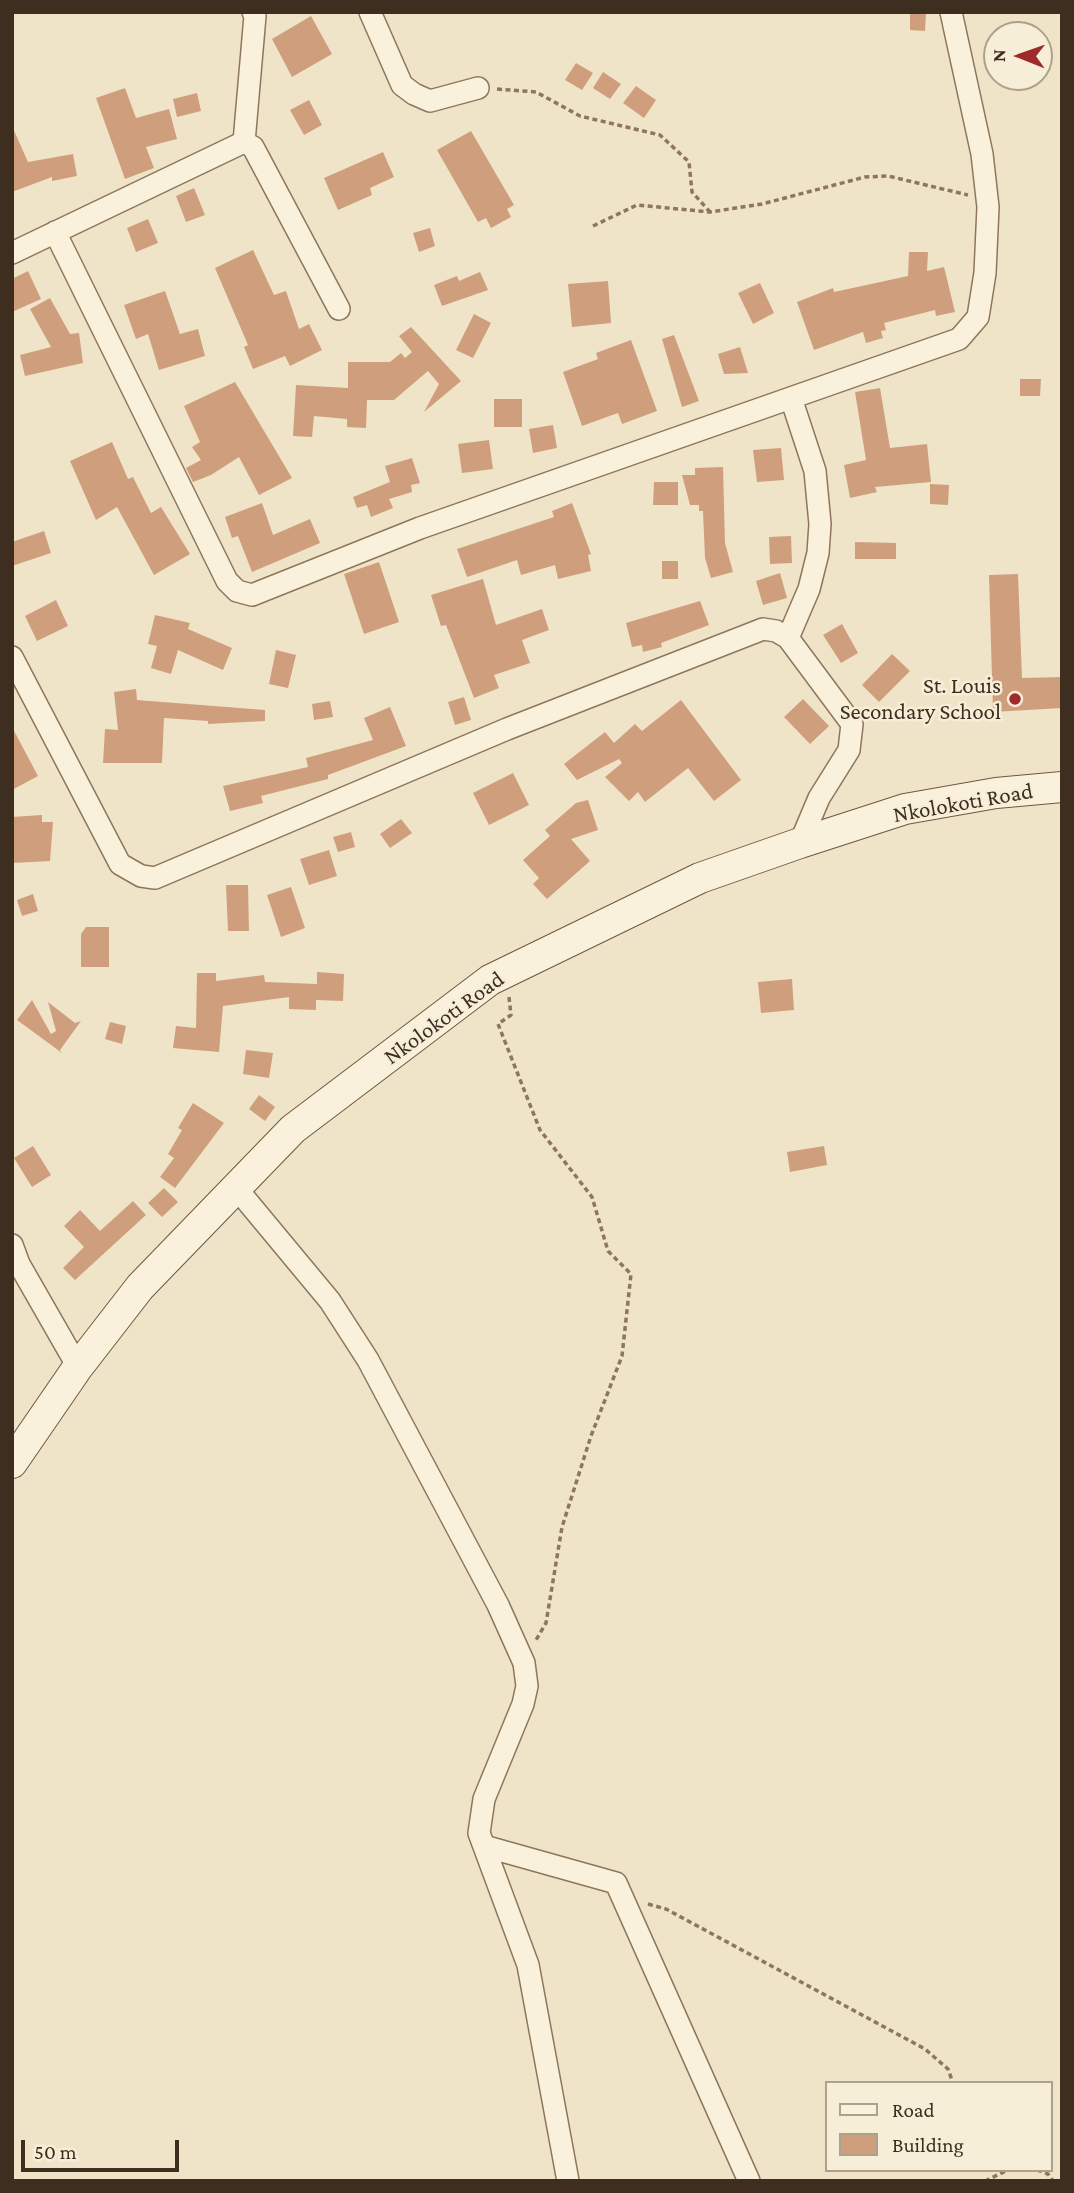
<!DOCTYPE html>
<style>
body{margin:0}
#map{position:relative;width:1074px;height:2193px;overflow:hidden;background:#f0e4c8;font-family:"Crimson Pro",serif}
canvas{display:block}
.frame{position:absolute;inset:0;border:14px solid #3d2e20;pointer-events:none}
.legend{position:absolute;left:825px;top:2081px;width:228px;height:91px;box-sizing:border-box;background:#f7eed8;border:2px solid #ada18e;margin:0;padding:9px 12px;list-style:none;font-size:21px;color:#3d2e20}
.legend li{display:flex;align-items:center;gap:14px;height:35px}
.legend b{width:35px;border:2px solid #ada18e}
.north{position:absolute;left:983px;top:21px;width:70px;height:70px;box-sizing:border-box;background:#f7eed8;border:2px solid #ada18e;border-radius:50%;rotate:271deg;font-size:19px;font-weight:700;line-height:28px;text-align:center;color:#3d2e20}
.north::after{content:'';display:block;margin:auto;width:24px;height:32px;background:#9e2a2b;clip-path:polygon(50% 0,100% 100%,50% 72%,0 100%)}
.scale{position:absolute;left:21px;top:2140px;width:158px;height:32px;box-sizing:border-box;border:4px solid #3d2e20;border-top:0;padding-left:9px;font-size:21px;line-height:24px;white-space:nowrap;color:#3d2e20;-webkit-text-stroke:5px #f7eed8;paint-order:stroke}
</style>
<div id="map">
<canvas width="1074" height="2193"></canvas>
<div class="frame"></div>
<ul class="legend">
<li><b style="height:9px;background:#faf1dc"></b>Road</li>
<li><b style="height:19px;background:#cf9f7d"></b>Building</li>
</ul>
<div class="north">N</div>
<div class="scale">50 m</div>
</div>
<script>
const c = document.querySelector('canvas').getContext('2d');
c.lineJoin = 'round';
function fill(path, color) {
  c.fillStyle = color;
  c.fill(path, 'evenodd');
}
function toPath(rows) {
  const path = new Path2D();
  for (const r of rows) {
    path.moveTo(r[0], r[1]);
    for (let i = 2; i < r.length; i += 2) path.lineTo(r[i], r[i + 1]);
  }
  return path;
}
function strokePath(path, color, width, dash) {
  c.strokeStyle = color;
  c.lineWidth = width;
  c.lineCap = dash ? 'butt' : 'round';
  c.setLineDash(dash || []);
  c.stroke(path);
}
function label(font, color, halo, rows, align = 'center') {
  c.font = font + ' "Crimson Pro",serif';
  c.lineWidth = 5;
  c.setLineDash([]);
  c.textBaseline = 'middle';
  c.strokeStyle = halo;
  c.fillStyle = color;
  for (const [text, x, y, turn = 0] of rows) {
    c.save();
    c.translate(x, y);
    c.rotate((+turn || 0) * Math.PI / 180);
    c.textAlign = isNaN(turn) ? turn : align;
    if (halo) c.strokeText(text, 0, 0);
    c.fillText(text, 0, 0);
    c.restore();
  }
}
const building = toPath([
 [910,12,926,12,925,31,910,30],
 [311,16,332,54,292,77,272,39],
 [576,63,593,73,582,90,565,80],
 [603,72,621,84,610,99,593,88],
 [636,86,656,100,644,118,623,103],
 [125,88,136,118,169,109,177,139,146,147,154,168,125,179,96,98],
 [197,93,201,111,177,117,173,99],
 [309,100,322,125,304,135,290,110],
 [12,126,28,162,73,154,77,176,52,181,52,177,12,192],
 [471,131,514,205,507,209,511,217,491,228,486,218,478,222,437,150],
 [383,152,394,177,370,188,372,195,338,210,324,178],
 [194,188,205,215,186,222,176,196],
 [148,219,158,243,136,252,127,228],
 [430,228,435,246,419,252,413,233],
 [253,250,274,295,286,291,299,329,309,324,322,350,290,366,285,356,253,369,244,347,248,345,215,268],
 [909,252,928,252,927,271,944,267,955,312,936,316,935,310,884,323,886,330,881,331,883,338,866,343,863,332,814,350,797,302,833,288,834,292,908,276],
 [28,271,41,299,12,312,12,279],
 [480,272,488,290,442,306,434,285,457,276,459,281],
 [608,281,611,323,572,327,568,284],
 [760,283,774,313,753,324,738,293],
 [165,291,180,334,198,329,205,356,159,370,148,334,136,339,124,305],
 [50,298,70,334,79,333,83,363,25,376,20,355,51,347,30,309],
 [474,314,491,323,473,358,456,350],
 [411,327,461,381,424,412,439,384,428,371,394,400,367,400,366,428,347,427,347,419,314,416,312,437,293,436,296,385,348,388,348,362,390,362,401,353,405,358,412,352,399,336],
 [674,335,699,401,682,407,662,339],
 [631,340,657,411,622,424,618,413,582,426,563,372,598,359,596,353],
 [740,347,748,373,724,374,718,354],
 [1020,379,1041,379,1040,396,1020,396],
 [235,382,292,478,259,495,239,457,211,475,193,482,186,468,201,460,192,447,200,442,184,406],
 [880,388,890,448,927,444,931,482,875,487,877,492,850,498,844,465,866,460,855,392],
 [494,399,522,399,522,427,494,427],
 [553,425,557,448,533,453,529,429],
 [489,440,493,469,462,473,458,444],
 [112,442,128,479,133,477,151,513,161,507,190,554,154,575,117,507,96,520,70,461],
 [781,448,784,480,757,482,753,450],
 [412,458,420,483,411,485,412,492,389,499,393,508,371,517,367,505,357,508,353,497,390,482,385,466],
 [723,467,725,543,733,572,711,578,705,558,703,511,699,511,699,505,690,505,682,475,695,475,695,468],
 [654,482,678,482,678,505,653,505],
 [930,484,949,485,948,505,930,504],
 [262,503,273,535,310,519,320,543,252,572,238,536,232,538,225,517],
 [572,503,591,554,588,555,591,571,558,579,555,565,521,575,517,560,467,577,457,549,554,517,552,511],
 [44,531,51,553,12,566,12,542],
 [791,536,792,563,770,564,769,537],
 [855,542,896,543,896,559,855,559],
 [662,561,678,561,678,579,662,579],
 [379,562,399,622,364,634,344,574],
 [780,573,787,598,763,605,756,581],
 [1018,574,1022,678,1062,677,1062,708,993,712,989,575],
 [483,579,496,625,542,609,549,630,522,640,530,663,494,675,499,688,474,698,446,625,441,626,431,595],
 [56,600,68,626,37,641,25,616],
 [700,601,709,625,661,643,662,647,643,652,642,645,632,647,626,623],
 [155,615,190,623,188,629,232,648,223,670,178,650,171,674,151,668,157,646,148,644],
 [842,624,858,653,841,663,823,635],
 [276,650,296,655,288,688,269,684],
 [892,654,910,671,879,702,862,685],
 [136,689,137,700,265,710,265,721,208,724,208,721,164,718,162,763,103,763,105,729,118,730,114,692],
 [464,697,471,720,455,725,448,702],
 [803,699,829,726,810,744,784,717],
 [681,700,741,780,714,801,688,768,645,802,638,792,629,801,605,777,622,763,619,759,577,780,564,764,605,732,614,743,635,724,642,731],
 [330,701,333,717,314,720,312,704],
 [390,707,406,746,328,775,328,779,261,796,263,803,230,811,223,786,308,767,306,758,373,740,364,718],
 [12,727,38,776,12,790],
 [513,773,529,805,489,825,473,793],
 [588,800,598,830,571,839,590,861,547,899,533,884,539,878,523,860,550,836,545,830,576,803],
 [42,815,42,822,53,822,50,861,12,863,12,817],
 [401,819,412,833,390,848,380,834],
 [351,832,355,847,338,852,333,837],
 [329,850,337,876,309,885,300,859],
 [226,885,248,885,249,931,228,931],
 [291,887,305,928,281,937,267,895],
 [33,894,38,911,22,916,17,900],
 [86,927,109,927,109,967,81,967,81,934],
 [317,972,344,974,343,1001,316,1000,316,1010,289,1009,289,997,223,1006,219,1052,173,1048,176,1026,196,1028,197,973,216,973,216,981,264,975,265,982,317,984],
 [792,979,794,1010,761,1013,758,982],
 [32,1000,51,1034,56,1031,48,1002,75,1023,81,1021,60,1050,62,1053,17,1020],
 [110,1022,126,1026,122,1044,105,1039],
 [246,1050,273,1053,269,1078,243,1074],
 [259,1095,275,1107,265,1121,249,1109],
 [193,1103,224,1123,175,1188,160,1177,174,1158,168,1154,182,1130,178,1128],
 [33,1146,51,1175,32,1187,14,1158],
 [824,1146,827,1165,790,1172,787,1152],
 [164,1188,178,1202,162,1217,148,1203],
 [133,1201,146,1215,75,1280,63,1268,84,1247,64,1226,80,1210,100,1231]
]);
const path = toPath([
 [497,89,536,92,580,116,660,135,689,162,692,192,710,212],
 [593,226,637,205,710,212,762,204,865,177,888,176,968,195],
 [509,997,511,1015,498,1024,540,1130,592,1197,608,1251,631,1274,622,1356,591,1436,562,1527,546,1623,536,1640],
 [648,1904,666,1909,925,2049,948,2069,953,2083],
 [1037,2170,1048,2174,1053,2181],
 [985,2181,1008,2170]
]);
const street = toPath([
 [370,12,402,85,414,94,430,101,478,88],
 [244,142,255,16,253,12],
 [55,232,227,581,237,591,252,595,420,528,959,339,978,317,985,273,988,207,982,154,951,12],
 [12,253,244,142,253,147,339,309],
 [788,638,809,589,818,553,820,524,815,471,791,398],
 [12,657,120,864,141,876,155,878,507,729,763,629,776,631,788,638,852,724,849,750,819,798,800,843],
 [237,1189,330,1301,368,1360,498,1605,524,1663,527,1686,523,1704,484,1799,479,1833,528,1965,568,2181],
 [12,1245,19,1264,78,1367],
 [484,1846,616,1883,749,2181]
]);
const secondary = toPath([
 [12,1463,78,1367,140,1287,293,1129,490,980,700,878,800,843,905,809,996,793,1062,787]
]);
const markers = [
 [1015,699,7,"#9e2a2b"]
];
const poiNames = [
 ["St. Louis",1001,686],
 ["Secondary School",1001,712]
];
const streetNames = [
 ["Nkolokoti Road",963,803,-10],
 ["Nkolokoti Road",444,1018,-36]
];
fill(building, '#cf9f7d');
strokePath(street, '#8d765c', 24);
strokePath(secondary, '#6f573f', 32);
strokePath(path, '#8d765c', 3.5, [5, 3.5]);
strokePath(street, '#faf1dc', 21);
strokePath(secondary, '#faf1dc', 30);
for (const [x, y, r, color] of markers) {
  const dot = new Path2D();
  dot.arc(x, y, r, 0, 2 * Math.PI);
  c.fillStyle = color;
  c.fill(dot);
  strokePath(dot, '#f7eed8', 2.5);
}
label('23px', '#3d2e20', '#f7eed8', poiNames, 'right');
label('23px', '#3d2e20', '#f7eed8', streetNames);
</script>
